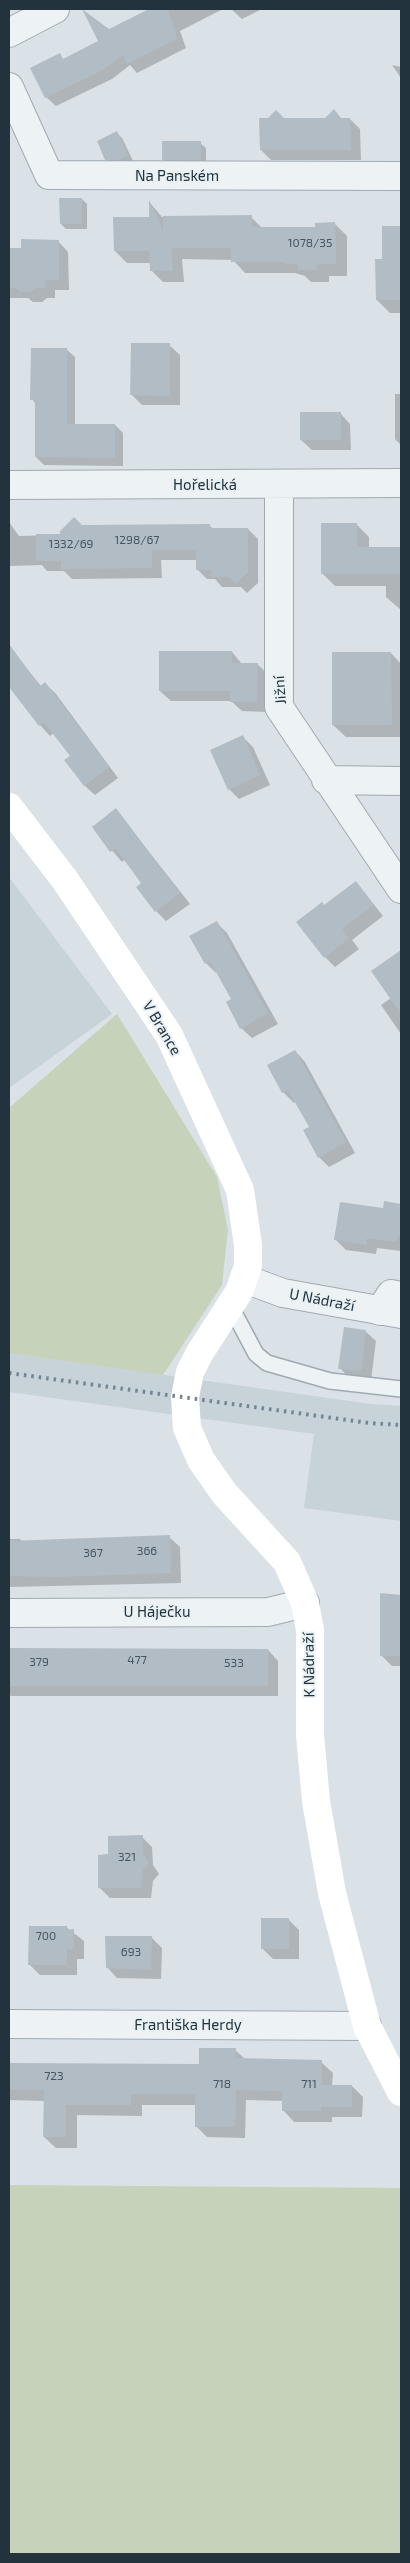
<!DOCTYPE html>
<meta charset="utf-8">
<style>
body{margin:0}
#map{position:relative;width:410px;height:2563px;overflow:hidden;background:#dae2e7;font-family:"Exo 2",sans-serif}
canvas{display:block}
.frame{position:absolute;inset:0;border:10px solid #23333e;pointer-events:none}
</style>
<div id="map">
<canvas width="410" height="2563"></canvas>
<div class="frame"></div>
</div>
<script>
const c = document.querySelector('canvas').getContext('2d');
c.lineJoin = 'round';
function fill(path, color) {
  c.fillStyle = color;
  c.fill(path, 'evenodd');
}
function toPath(rows) {
  const path = new Path2D();
  for (const r of rows) {
    path.moveTo(r[0], r[1]);
    for (let i = 2; i < r.length; i += 2) path.lineTo(r[i], r[i + 1]);
  }
  return path;
}
function strokePath(path, color, width, dash) {
  c.strokeStyle = color;
  c.lineWidth = width;
  c.lineCap = dash ? 'butt' : 'round';
  c.setLineDash(dash || []);
  c.stroke(path);
}
function label(font, color, halo, rows, align = 'center') {
  c.font = font + ' "Exo 2",sans-serif';
  c.lineWidth = 4;
  c.setLineDash([]);
  c.textBaseline = 'middle';
  c.strokeStyle = halo;
  c.fillStyle = color;
  for (const [text, x, y, turn = 0] of rows) {
    c.save();
    c.translate(x, y);
    c.rotate((+turn || 0) * Math.PI / 180);
    c.textAlign = isNaN(turn) ? turn : align;
    if (halo) c.strokeText(text, 0, 0);
    c.fillText(text, 0, 0);
    c.restore();
  }
}
const built = toPath([
 [9,877,112,1014,9,1088],
 [9,1353,371,1404,401,1406,401,1521,304,1508,314,1434,9,1392]
]);
const green = toPath([
 [117,1014,217,1177,228,1230,222,1285,163,1375,9,1353,9,1108],
 [9,2185,401,2188,401,2554,9,2554]
]);
const shadow = toPath([
 [151,9,223,9,180,31,186,48,137,73,130,65,112,79,56,106,46,97,59,55,64,60,99,42,109,31],
 [231,9,262,9,242,19],
 [392,65,401,67,401,78],
 [284,119,350,119,360,129,361,160,271,160,261,150],
 [117,133,122,138,133,161,125,164,112,164,106,159],
 [200,143,206,148,206,165,169,165,163,159],
 [82,199,87,204,87,229,66,229,61,224],
 [150,203,162,217,251,217,263,229,317,228,335,224,347,236,347,276,329,276,329,282,311,282,305,276,295,273,245,273,233,260,182,259,184,282,163,282,151,270,151,263,127,263,115,251,150,218],
 [383,227,401,227,401,313,390,313,377,300,383,260],
 [58,241,68,252,69,290,55,290,55,298,47,298,42,302,33,302,28,298,9,298,9,249,22,249],
 [169,345,180,355,180,405,142,405,132,395],
 [66,349,75,357,75,425,115,425,123,433,123,466,44,465,36,457,36,404,32,399],
 [395,394,401,394,401,445,395,439],
 [340,413,350,424,351,450,312,450,301,440],
 [9,522,19,536,62,535,81,526,210,526,213,529,248,529,258,539,258,583,247,593,241,587,222,587,215,579,207,579,197,569,197,560,161,560,162,578,72,579,64,571,47,571,42,565,9,566],
 [356,524,369,537,369,548,401,548,401,610,386,597,386,586,335,586,322,573],
 [13,652,41,686,45,683,56,694,118,778,95,795,84,785,71,756,54,733,50,736,40,725,9,685,9,656],
 [232,652,242,664,257,664,268,674,267,712,242,711,231,701,171,701,160,691],
 [391,653,401,664,401,737,346,737,333,725],
 [242,736,253,747,270,785,239,799,229,789],
 [116,810,190,904,166,921,156,911,143,883,125,859,122,862,93,828],
 [356,882,383,916,352,940,359,949,335,967,325,957,324,906],
 [217,923,227,933,278,1024,252,1038,241,1028,233,999,218,972,216,973,206,963],
 [395,955,401,961,401,1034,381,1005,391,998],
 [295,1051,305,1062,355,1153,329,1167,319,1157,310,1127,296,1101,294,1103,283,1092],
 [385,1203,401,1205,401,1251,377,1248,376,1254,346,1250,336,1240,384,1209],
 [365,1331,376,1341,371,1381,350,1379,340,1368],
 [169,1537,180,1547,181,1583,9,1587,9,1539,20,1539,23,1542],
 [382,1595,401,1596,401,1666,392,1666,381,1655],
 [268,1650,278,1661,278,1696,11,1696,9,1694,9,1651],
 [142,1837,152,1847,153,1865,159,1874,153,1881,151,1898,110,1898,100,1888,109,1855],
 [288,1919,299,1930,299,1959,273,1959,262,1948],
 [66,1927,84,1941,84,1959,77,1959,77,1975,40,1975,29,1964],
 [151,1937,162,1948,161,1979,117,1978,107,1967],
 [235,2050,245,2059,321,2062,333,2073,332,2086,352,2086,363,2097,362,2117,332,2117,332,2122,294,2122,283,2110,284,2101,246,2100,245,2138,207,2137,196,2126,196,2105,142,2105,142,2116,77,2115,77,2148,56,2148,44,2137,45,2101,9,2100,9,2065,200,2065]
]);
const building = toPath([
 [82,9,109,29,149,9,168,9,177,39,127,64,123,55,103,70,45,98,30,68,60,53,63,59,98,41],
 [334,109,341,118,350,118,351,150,260,150,259,118,268,118,276,110,284,118,325,118],
 [117,131,128,155,119,160,105,160,97,141],
 [162,141,201,141,201,160,162,160],
 [59,198,82,198,82,224,60,224],
 [149,200,163,230,163,216,252,215,252,227,315,227,315,223,335,222,336,264,317,264,317,270,298,270,297,264,285,264,285,262,231,262,231,248,171,248,173,271,150,271,149,251,114,251,113,217,149,217],
 [382,226,401,226,401,300,376,300,375,259,382,259],
 [21,239,59,240,59,280,45,280,46,288,36,288,31,292,21,292,16,288,9,288,9,248,21,248],
 [131,343,170,343,170,396,130,395],
 [31,348,67,348,67,424,115,424,115,458,35,457,35,400,30,400],
 [300,412,341,412,341,440,300,440],
 [74,517,82,525,210,524,210,528,248,528,248,572,236,584,229,577,211,577,211,570,196,570,196,550,152,550,152,568,61,569,61,561,36,561,36,534,60,534,60,531],
 [321,523,357,523,357,547,401,547,401,574,321,574],
 [9,644,40,686,45,682,109,767,84,786,64,760,70,756,44,722,39,726,9,687],
 [159,651,232,651,232,663,258,663,257,702,230,702,230,691,159,691],
 [332,652,391,652,392,725,332,725],
 [243,735,260,775,228,790,210,750],
 [116,808,180,893,155,912,136,887,141,883,116,849,110,852,92,827],
 [356,881,374,905,342,929,349,938,324,958,296,922,322,902,324,905],
 [217,921,268,1013,240,1029,226,1002,231,999,210,961,205,964,189,936],
 [401,950,401,1014,371,971],
 [295,1050,346,1142,318,1158,303,1130,309,1127,288,1090,282,1093,267,1065],
 [384,1201,401,1204,401,1236,398,1236,396,1242,367,1238,366,1245,334,1240,340,1202,383,1208],
 [344,1327,366,1330,361,1371,338,1369],
 [170,1535,171,1573,57,1577,9,1576,9,1541],
 [380,1593,401,1595,401,1656,380,1656],
 [9,1648,268,1649,268,1686,9,1686],
 [143,1835,143,1854,149,1863,143,1870,141,1888,98,1888,98,1855,108,1854,108,1836],
 [261,1918,289,1918,289,1949,261,1949],
 [29,1926,67,1926,67,1930,74,1929,74,1949,67,1949,67,1965,28,1965],
 [105,1936,152,1936,151,1970,106,1968],
 [199,2048,236,2048,236,2058,322,2060,322,2085,352,2085,352,2107,321,2107,321,2111,282,2111,282,2091,236,2090,235,2127,195,2127,195,2094,131,2094,131,2105,66,2105,66,2137,43,2137,44,2090,9,2090,9,2063,199,2064]
]);
const service = toPath([
 [230,1305,256,1354,267,1363,330,1381,401,1389]
]);
const minor = toPath([
 [9,33,55,9],
 [9,87,49,175,401,176],
 [9,485,401,483],
 [279,485,279,707,401,889],
 [326,780,401,781],
 [380,1311,391,1294,401,1296],
 [9,1613,268,1612,305,1603],
 [9,2024,367,2026]
]);
const tertiary = toPath([
 [245,1279,283,1293,401,1314]
]);
const secondary = toPath([
 [9,807,65,880,169,1035,240,1190,248,1245,248,1266,239,1292,199,1354,190,1372,185,1397,187,1428,201,1460,224,1493,287,1562,305,1603,310,1630,310,1735,316,1801,332,1893,367,2026,401,2092]
]);
const rail = toPath([
 [9,1373,369,1423,401,1425]
]);
const numberNames = [
 ["1078/35",310,243],
 ["1298/67",137,540],
 ["1332/69",71,544],
 ["366",147,1551],
 ["367",93,1553],
 ["477",137,1660],
 ["379",39,1662],
 ["533",234,1663],
 ["321",127,1857],
 ["700",46,1936],
 ["693",131,1952],
 ["723",54,2076],
 ["718",222,2084],
 ["711",309,2084]
];
const streetNames = [
 ["Na Panském",177,176],
 ["Hořelická",205,485],
 ["Jižní",280,690,-94],
 ["V Brance",162,1028,59],
 ["U Nádraží",322,1300,11],
 ["U Háječku",157,1612],
 ["K Nádraží",309,1665,-91],
 ["Františka Herdy",188,2025]
];
fill(built, '#c8d2d9');
fill(green, '#c6d2ba');
fill(shadow, '#0003');
fill(building, '#b1bcc4');
strokePath(service, '#9faab1', 18);
strokePath(minor, '#9faab1', 30);
strokePath(tertiary, '#9faab1', 30);
strokePath(service, '#edf2f5', 15);
strokePath(minor, '#edf2f5', 28);
strokePath(tertiary, '#edf2f5', 28);
strokePath(secondary, '#fff', 28);
strokePath(rail, '#728592', 4, [2.5, 5]);
label('12px', '#465560', null, numberNames);
label('15px', '#23333e', '#e9f1f5', streetNames);
</script>
